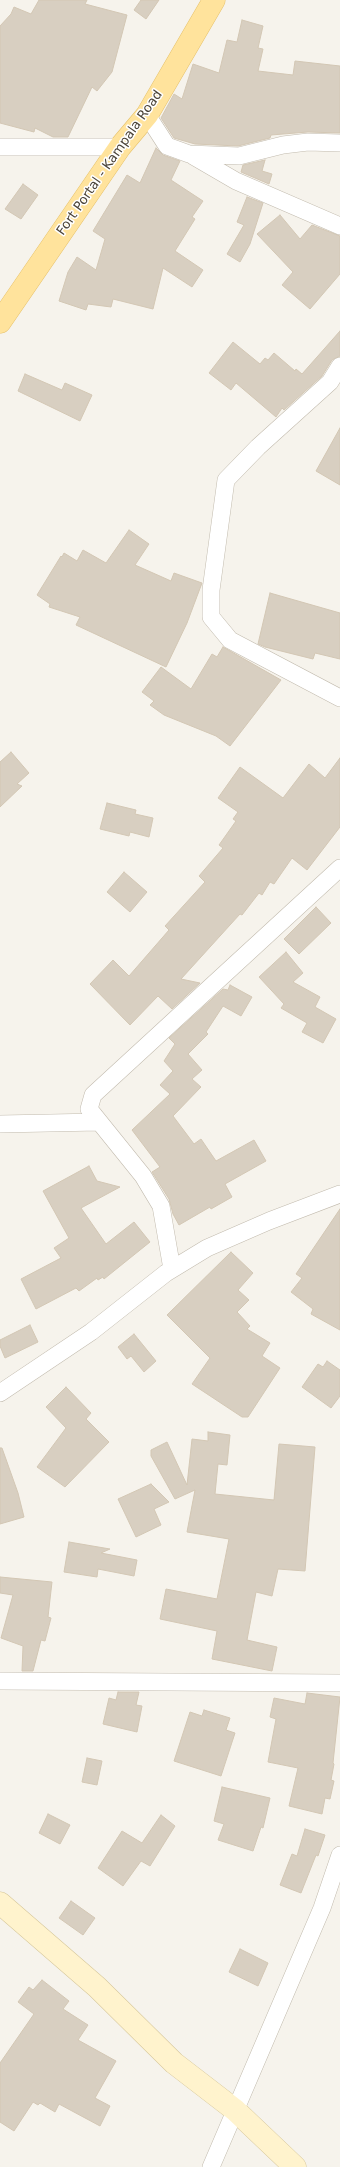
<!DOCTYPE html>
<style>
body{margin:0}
canvas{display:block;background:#f6f3ec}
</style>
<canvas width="340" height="2167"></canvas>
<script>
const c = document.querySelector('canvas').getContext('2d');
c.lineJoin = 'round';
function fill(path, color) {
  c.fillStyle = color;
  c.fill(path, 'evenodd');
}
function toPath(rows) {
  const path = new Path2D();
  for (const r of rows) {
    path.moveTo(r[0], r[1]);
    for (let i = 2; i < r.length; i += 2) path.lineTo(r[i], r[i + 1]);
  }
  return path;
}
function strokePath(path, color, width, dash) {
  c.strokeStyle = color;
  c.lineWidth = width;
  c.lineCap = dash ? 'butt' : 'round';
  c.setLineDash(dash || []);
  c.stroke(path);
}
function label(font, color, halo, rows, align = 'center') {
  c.font = font + ' "DejaVu Sans",sans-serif';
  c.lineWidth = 3;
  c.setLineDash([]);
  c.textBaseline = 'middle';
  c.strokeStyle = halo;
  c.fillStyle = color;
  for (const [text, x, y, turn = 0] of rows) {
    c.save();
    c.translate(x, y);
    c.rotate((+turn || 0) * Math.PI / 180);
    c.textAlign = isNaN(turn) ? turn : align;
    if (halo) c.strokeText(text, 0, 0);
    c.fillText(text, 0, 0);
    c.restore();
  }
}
const building = toPath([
 [39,0,87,0,85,4,127,15,112,72,97,91,92,87,68,137,53,137,35,128,34,132,0,123,0,26,11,14,14,7,31,14,39,0],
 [141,0,159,0,146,19,134,10,141,0],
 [242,20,263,26,258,48,263,49,258,71,293,75,295,61,340,66,340,133,308,132,271,135,270,138,238,146,195,144,174,138,161,118,174,94,182,99,193,64,219,73,227,40,237,42,242,20],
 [156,148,163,155,180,161,171,180,203,201,192,217,195,219,175,251,203,270,192,287,163,268,153,309,113,299,111,307,88,304,86,310,59,301,68,272,77,257,96,270,105,239,93,231,127,175,140,183,156,148],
 [265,160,262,171,272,174,269,184,241,172,243,165,265,160],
 [23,184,38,195,21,219,5,209,23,184],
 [247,197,263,203,250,244,240,262,227,254,244,225,237,222,247,197],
 [280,215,300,239,312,225,340,236,340,274,310,309,282,285,293,272,257,234,280,215],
 [340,331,340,356,332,360,322,376,284,410,282,408,276,417,236,383,231,390,209,373,233,342,260,364,265,358,268,360,274,353,295,371,296,369,302,374,340,331],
 [25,374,62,390,65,383,92,395,80,421,18,391,25,374],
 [340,428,340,485,316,471,340,428],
 [129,530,149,544,135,565,171,581,174,573,202,583,187,623,166,667,76,625,80,617,49,607,50,604,37,595,61,556,62,557,64,553,77,561,83,550,106,563,129,530],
 [270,593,340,613,340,659,315,653,313,659,265,647,258,644,270,593],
 [223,647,281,680,230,746,216,736,164,715,150,705,154,701,142,692,161,667,191,689,212,654,217,657,223,647],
 [11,752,29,773,17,784,22,786,0,807,0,762,11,752],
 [340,758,340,827,307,870,292,858,274,884,270,882,262,895,259,893,242,915,240,914,181,979,200,983,172,1009,158,996,130,1025,90,984,113,960,129,976,169,930,165,926,205,882,199,876,223,848,219,845,236,821,233,819,238,812,218,798,240,767,283,798,309,764,325,778,340,758],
 [107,803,136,810,135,814,153,818,149,837,130,832,129,836,100,829,107,803],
 [124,872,147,892,130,912,107,892,124,872],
 [316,907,331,923,299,954,284,939,316,907],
 [286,952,303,973,293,982,320,997,315,1007,336,1019,323,1043,302,1032,307,1023,281,1008,284,1004,259,977,286,952],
 [230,985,252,997,241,1016,223,1006,206,1032,208,1034,188,1054,202,1070,192,1079,201,1087,173,1116,194,1144,201,1139,216,1161,254,1140,266,1161,225,1184,232,1197,211,1209,210,1207,179,1225,173,1214,169,1199,152,1172,160,1167,132,1130,170,1094,160,1085,173,1071,164,1061,175,1044,169,1038,223,989,228,990,230,985],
 [89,1166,97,1181,120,1187,81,1208,106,1244,134,1222,150,1242,104,1279,103,1277,98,1280,97,1278,79,1291,76,1288,36,1309,21,1279,61,1258,54,1248,69,1238,43,1191,89,1166],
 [340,1209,340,1330,311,1314,313,1309,291,1292,302,1278,296,1274,340,1209],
 [231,1252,253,1273,238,1290,249,1300,237,1312,250,1326,247,1329,270,1343,262,1356,280,1368,248,1417,242,1417,192,1384,210,1358,167,1315,231,1252],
 [30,1325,38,1342,5,1358,0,1346,0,1340,30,1325],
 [134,1334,156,1361,144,1372,131,1356,127,1359,118,1347,134,1334],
 [327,1361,340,1370,340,1396,331,1408,302,1387,318,1364,323,1367,327,1361],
 [66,1387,91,1413,86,1419,109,1442,65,1487,37,1467,66,1428,46,1407,66,1387],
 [208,1432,230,1435,227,1465,218,1464,215,1494,274,1500,279,1444,315,1447,305,1571,278,1569,272,1596,256,1592,247,1640,277,1647,272,1671,212,1659,217,1631,160,1619,166,1589,217,1599,229,1539,187,1532,195,1490,175,1499,151,1456,151,1450,167,1442,187,1485,192,1439,208,1441,208,1432],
 [0,1448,2,1448,18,1493,24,1517,0,1524,0,1448],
 [151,1484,169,1502,154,1509,161,1525,136,1537,118,1499,151,1484],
 [69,1542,110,1549,101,1553,137,1560,134,1576,98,1569,97,1577,64,1572,69,1542],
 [0,1577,52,1582,48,1617,51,1618,45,1641,41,1640,33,1671,22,1671,23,1646,1,1638,13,1595,0,1593,0,1577],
 [118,1692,139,1692,136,1705,142,1706,137,1732,103,1724,109,1698,116,1700,118,1692],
 [307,1693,340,1697,333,1763,334,1764,331,1780,334,1781,330,1799,325,1798,322,1814,289,1806,298,1768,268,1762,276,1719,270,1717,274,1698,305,1704,307,1693],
 [204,1710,230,1718,226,1730,235,1733,221,1776,174,1761,190,1712,202,1716,204,1710],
 [87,1758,102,1761,97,1785,82,1782,87,1758],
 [222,1787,270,1798,263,1828,261,1827,253,1851,218,1840,224,1824,214,1821,222,1787],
 [48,1814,70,1825,60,1844,39,1833,48,1814],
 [161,1815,175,1826,150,1866,141,1861,123,1886,98,1868,122,1831,142,1843,161,1815],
 [305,1829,325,1835,318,1856,316,1855,301,1893,280,1885,292,1854,297,1856,305,1829],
 [71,1901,95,1918,83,1935,59,1918,71,1901],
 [240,1949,268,1963,258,1986,229,1972,240,1949],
 [42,1980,69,2001,63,2009,88,2025,78,2040,116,2061,95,2098,110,2106,100,2126,59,2104,55,2112,40,2103,38,2105,33,2102,14,2131,0,2122,0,2063,34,2014,18,2002,29,1987,33,1990,42,1980]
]);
const street = toPath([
 [147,115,167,146,189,154,239,156,283,145,308,142,340,143],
 [0,147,120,147],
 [193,156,236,181,340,226],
 [340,366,330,382,258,447,226,480,211,590,211,617,230,640,340,698],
 [0,1124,99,1122],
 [172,1269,161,1206,143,1176,89,1109,93,1095,340,868],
 [0,1393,91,1332,166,1273,207,1248,269,1221,340,1194],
 [0,1681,340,1683],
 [211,2167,322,1908,340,1855]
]);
const secondary = toPath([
 [0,1903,97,1987,174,2063,235,2110,295,2167]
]);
const primary = toPath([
 [0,322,120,147,147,115,214,0]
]);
const streetNames = [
 ["Fort Portal - Kampala Road",110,163,-55]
];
fill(building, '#d8cfc1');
strokePath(building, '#d3c7b4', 1);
strokePath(street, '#c2bbae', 18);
strokePath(secondary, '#d6c79b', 23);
strokePath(primary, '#e6c16a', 23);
strokePath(street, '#fff', 17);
strokePath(secondary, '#fff3cd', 22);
strokePath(primary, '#ffe39c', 22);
label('13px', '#4b4439', '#fff', streetNames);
</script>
